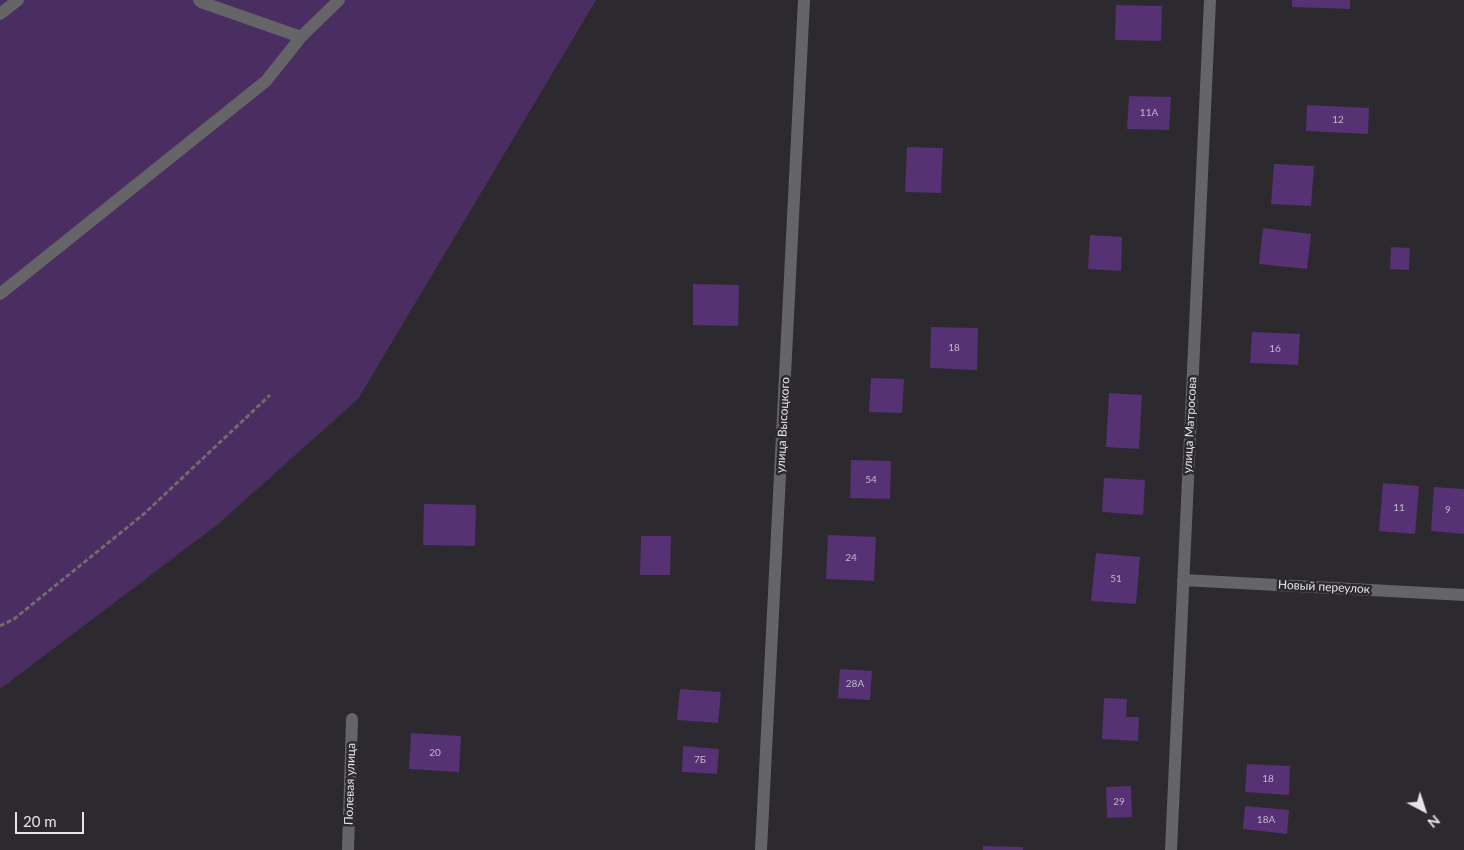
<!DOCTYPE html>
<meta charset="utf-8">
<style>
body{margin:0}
#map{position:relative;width:1464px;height:850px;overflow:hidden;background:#2c2a2e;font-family:Lato,sans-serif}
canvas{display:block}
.north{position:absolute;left:1399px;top:785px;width:50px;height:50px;-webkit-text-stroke:4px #2c2a2e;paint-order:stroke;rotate:140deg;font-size:14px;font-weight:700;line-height:20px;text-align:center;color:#e6e4e7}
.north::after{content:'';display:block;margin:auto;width:18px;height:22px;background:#e6e4e7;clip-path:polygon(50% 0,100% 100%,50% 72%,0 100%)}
.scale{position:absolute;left:15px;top:812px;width:69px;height:22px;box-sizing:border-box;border:2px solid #e6e4e7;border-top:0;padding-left:6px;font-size:15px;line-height:18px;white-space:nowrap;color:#e6e4e7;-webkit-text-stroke:4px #2c2a2e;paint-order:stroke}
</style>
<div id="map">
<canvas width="1464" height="850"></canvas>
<div class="north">N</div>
<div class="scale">20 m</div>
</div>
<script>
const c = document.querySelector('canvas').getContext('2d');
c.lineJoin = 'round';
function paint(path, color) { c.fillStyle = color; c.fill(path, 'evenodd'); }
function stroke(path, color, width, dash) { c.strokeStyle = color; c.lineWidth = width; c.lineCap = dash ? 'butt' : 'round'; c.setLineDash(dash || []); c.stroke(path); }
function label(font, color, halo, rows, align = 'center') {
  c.font = font + ' Lato,sans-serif'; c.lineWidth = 5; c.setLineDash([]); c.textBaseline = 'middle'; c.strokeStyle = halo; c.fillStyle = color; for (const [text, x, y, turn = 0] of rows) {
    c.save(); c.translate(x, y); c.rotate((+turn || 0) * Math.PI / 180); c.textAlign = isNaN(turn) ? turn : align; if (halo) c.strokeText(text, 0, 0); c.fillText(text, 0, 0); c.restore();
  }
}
paint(new Path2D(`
 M0,0H596L358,399L217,525L0,689Z`), '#4a2e61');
paint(new Path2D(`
 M1292,0H1350V9L1292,7Z
 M1116,5L1162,6L1161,41L1115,40Z
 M1129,96L1171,97L1169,130L1127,129Z
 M1307,105L1369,108L1368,134L1306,131Z
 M907,147L943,148L941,193L905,192Z
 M1274,164L1314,166L1311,206L1271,204Z
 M1263,228L1311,234L1307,269L1259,264Z
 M1090,235L1122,237L1121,271L1088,269Z
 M1391,247L1410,248L1409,270L1390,269Z
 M693,284L739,285L738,326L693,325Z
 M931,327L978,328L977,370L930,368Z
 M1252,332L1300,334L1298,365L1250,363Z
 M871,378L904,379L902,413L869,412Z
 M1109,393L1142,395L1139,449L1106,447Z
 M851,460L891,461L890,499L850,498Z
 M1104,478L1145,480L1143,515L1102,512Z
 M1383,483L1419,486L1415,534L1379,531Z
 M1434,487L1464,489V534L1431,531Z
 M424,504L476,505L475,546L423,545Z
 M828,535L876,537L874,581L826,579Z
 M641,536H671L670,575H640Z
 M1096,553L1140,557L1136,604L1091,601Z
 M840,669L872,671L870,700L838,698Z
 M680,689L721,692L718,723L677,720Z
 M1104,698L1127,699L1126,717H1139L1138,741L1102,739Z
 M411,733L461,736L459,772L409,769Z
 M683,746L719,749L717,774L682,772Z
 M1247,764L1290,766L1289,795L1245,792Z
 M1131,786L1132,817L1107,818L1106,787Z
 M1245,806L1289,810L1287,834L1243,829Z
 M983,846L1023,847V850H983Z`), '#563173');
stroke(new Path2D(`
 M0,626L14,619L145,513L270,395`), '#6e6c6f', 3, [5, 2.5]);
stroke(new Path2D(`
 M199,0L201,2L301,37
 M0,14L18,0
 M0,294L266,81L301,37L339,0
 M1183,580L1464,595
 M348,850L352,719
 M761,850L804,0
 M1171,850L1210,0`), '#656466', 12);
label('10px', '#c2b7ca', null, [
 ["11А",1149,113],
 ["12",1338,120],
 ["18",954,348],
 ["16",1275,349],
 ["54",871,480],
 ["11",1399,508],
 ["9",1448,510],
 ["24",851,558],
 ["51",1116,579],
 ["28А",855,684],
 ["20",435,753],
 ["7Б",700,760],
 ["18",1268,779],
 ["29",1119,802],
 ["18А",1266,820]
]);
label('12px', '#e6e4e7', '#2c2a2e', [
 ["улица Высоцкого",783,425,-87],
 ["улица Матросова",1190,425,-87],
 ["Новый переулок",1324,587,3],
 ["Полевая улица",350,784,-88]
]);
</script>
